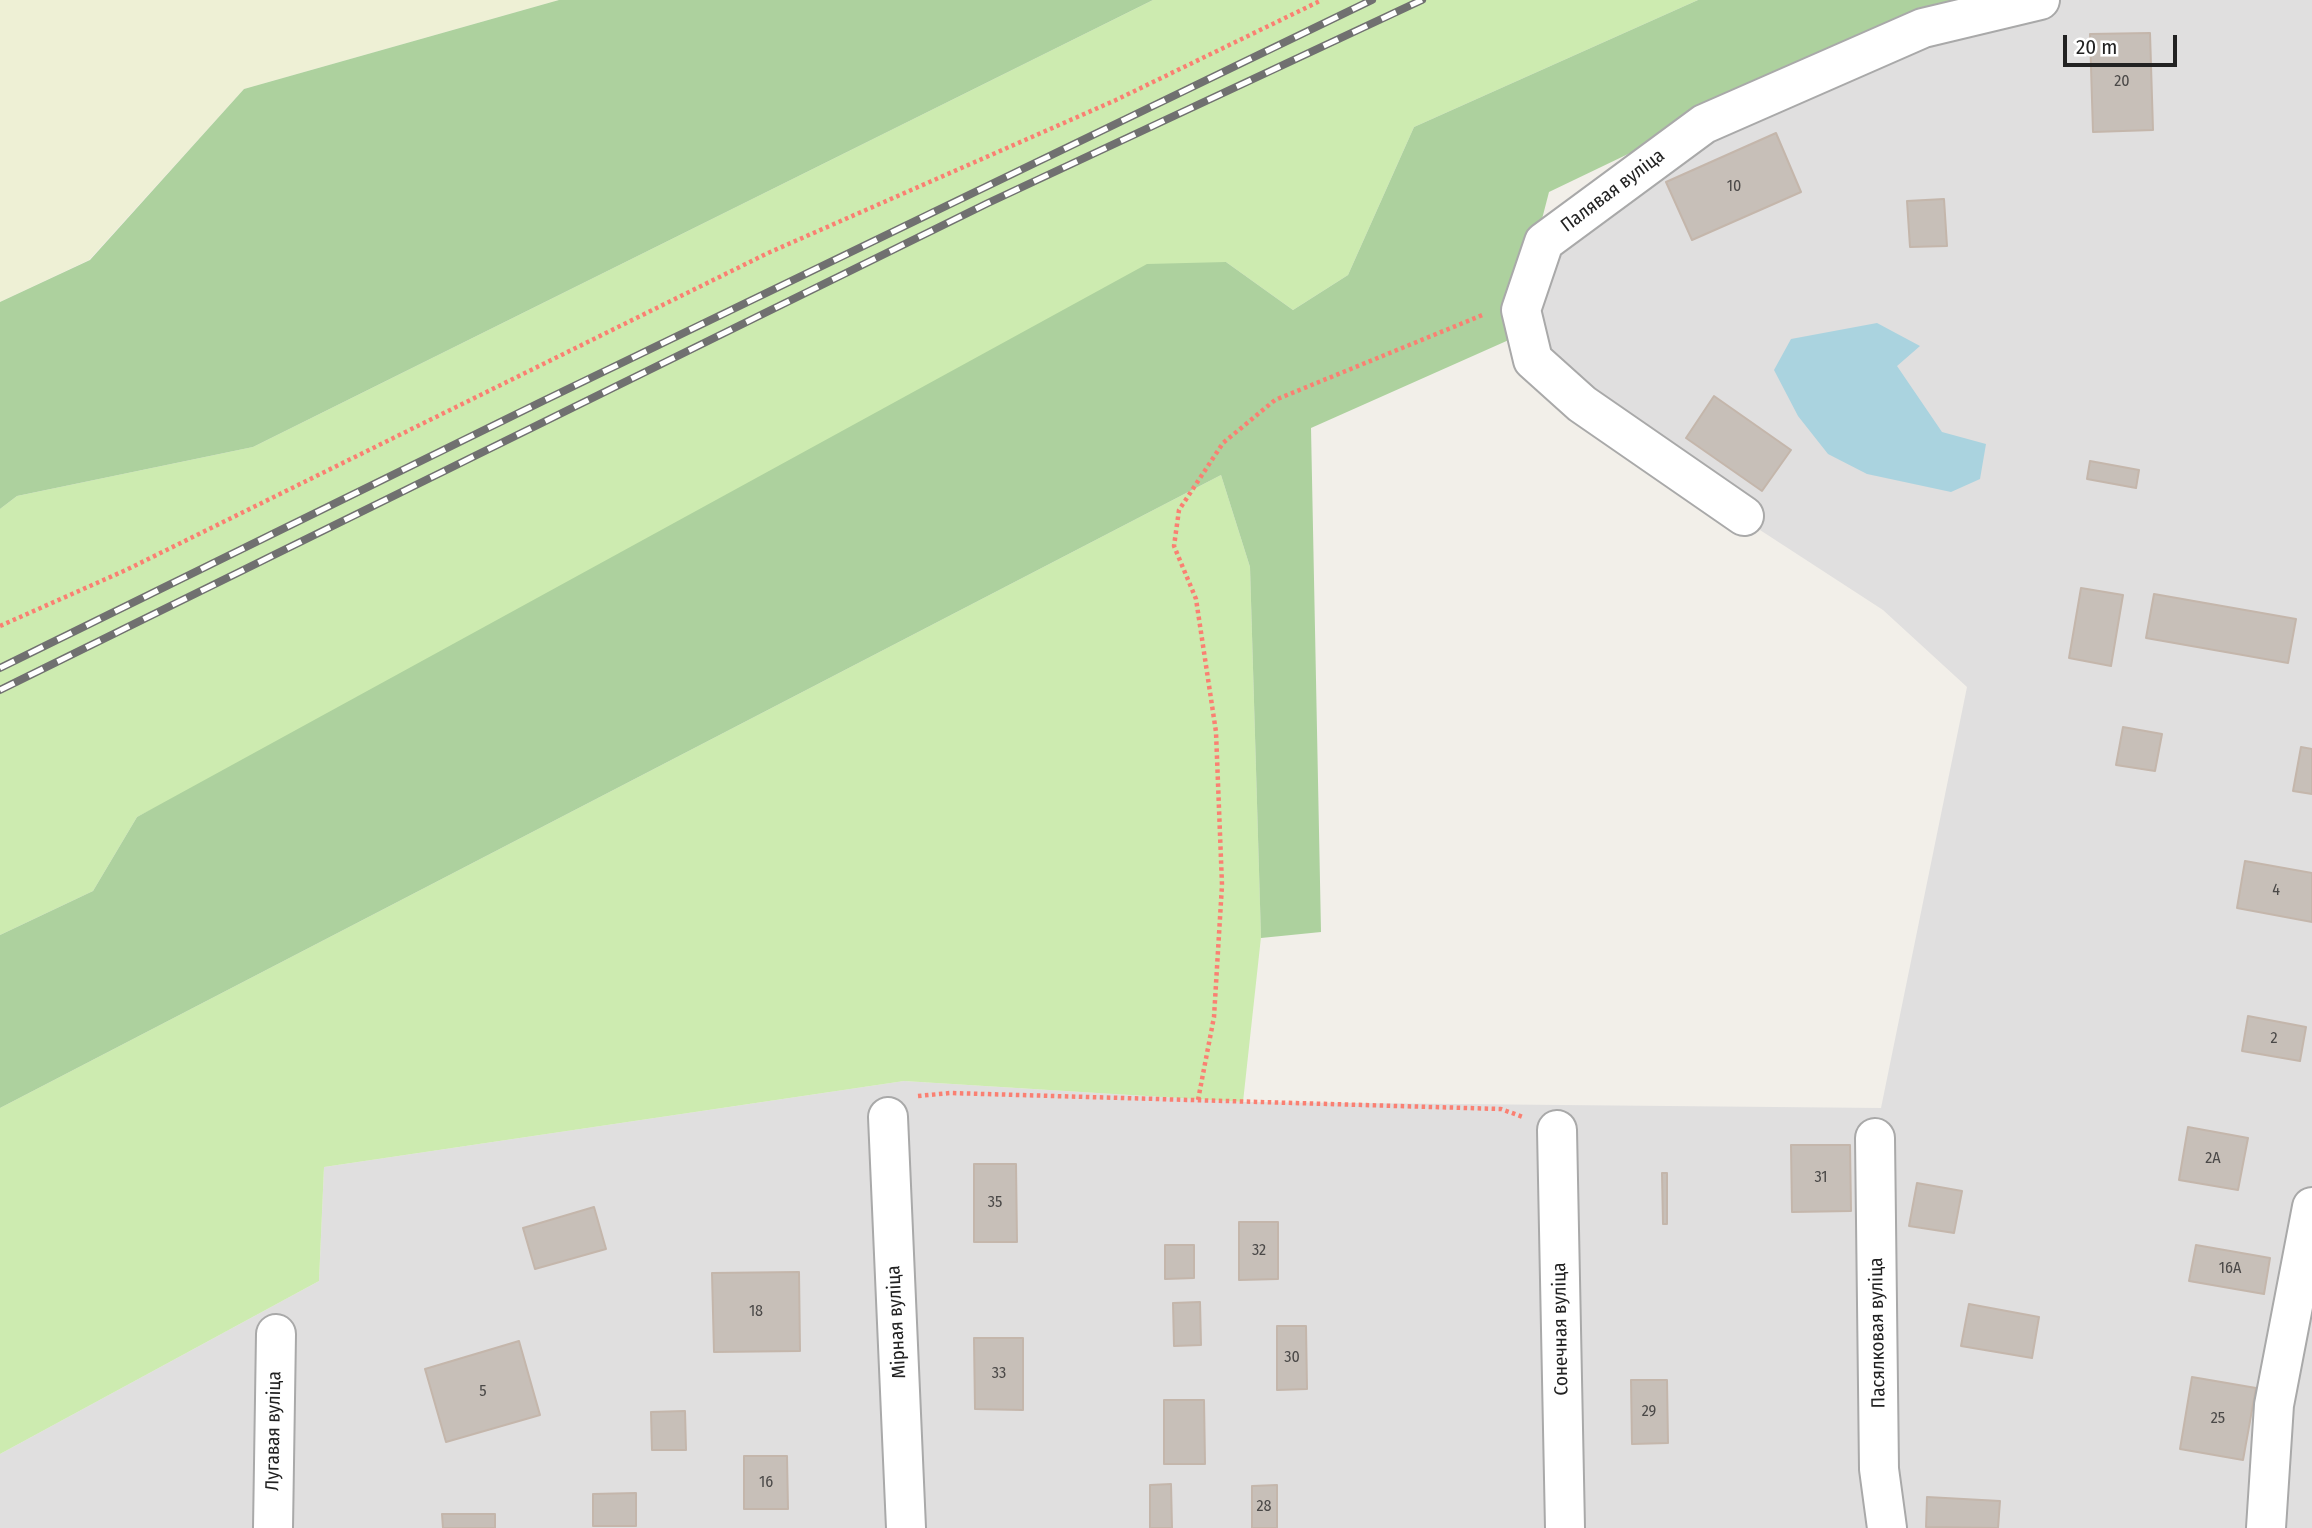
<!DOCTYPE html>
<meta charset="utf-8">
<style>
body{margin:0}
#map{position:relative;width:2312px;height:1528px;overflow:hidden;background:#f2efe9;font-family:"Fira Sans Condensed",sans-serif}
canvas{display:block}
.scale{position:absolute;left:2063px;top:35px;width:114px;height:32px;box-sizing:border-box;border:4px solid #222;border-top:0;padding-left:9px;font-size:21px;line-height:24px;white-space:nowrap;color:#222;-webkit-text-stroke:5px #fff;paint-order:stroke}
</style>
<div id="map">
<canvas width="2312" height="1528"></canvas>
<div class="scale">20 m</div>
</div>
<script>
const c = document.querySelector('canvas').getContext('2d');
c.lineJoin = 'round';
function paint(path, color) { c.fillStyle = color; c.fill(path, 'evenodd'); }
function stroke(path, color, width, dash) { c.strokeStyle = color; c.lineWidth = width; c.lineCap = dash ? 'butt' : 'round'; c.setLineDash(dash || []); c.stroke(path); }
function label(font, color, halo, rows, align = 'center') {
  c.font = font + ' "Fira Sans Condensed",sans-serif'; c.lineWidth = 6; c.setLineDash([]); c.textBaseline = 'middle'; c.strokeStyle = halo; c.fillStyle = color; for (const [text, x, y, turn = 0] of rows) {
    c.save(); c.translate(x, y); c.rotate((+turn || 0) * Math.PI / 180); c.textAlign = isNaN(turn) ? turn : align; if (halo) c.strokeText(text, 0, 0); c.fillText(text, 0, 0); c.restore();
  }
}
paint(new Path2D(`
 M2000,0H2312V1528H0V1454L319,1281L324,1167L904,1081L1243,1102L1881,1108L1967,687L1883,610L1557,398L1511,339L1538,233L1688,125Z`), '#e0dfdf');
paint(new Path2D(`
 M0,0H559L244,89L89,260L0,302Z`), '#eef0d5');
paint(new Path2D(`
 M1153,0H1698L1414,127L1348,275L1293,310L1226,262L137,817L93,891L0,935V509L17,496L253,447Z
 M1221,475L1250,567L1261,937L1243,1102L904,1081L324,1167L319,1281L0,1454V1108Z`), '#cdebb0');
paint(new Path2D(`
 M559,0H1153L253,447L17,496L0,509V302L90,260L244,89Z
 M1698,0H1973L1926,11L1549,192L1511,339L1311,428L1321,932L1261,938L1250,567L1221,475L0,1108V935L93,891L137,817L1147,264L1226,262L1293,310L1348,275L1414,127Z`), '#add19e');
paint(new Path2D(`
 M1877,323L1920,346L1897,366L1942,432L1986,444L1980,479L1951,492L1867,474L1828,454L1798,416L1774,370L1791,339Z`), '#aad3df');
const building = new Path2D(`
 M2150,33L2153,130L2093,132L2090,34Z
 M1776,133L1801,192L1692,240L1666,182Z
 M1944,199L1947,246L1910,247L1907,201Z
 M1714,396L1791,450L1762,491L1686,438Z
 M2090,461L2139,470L2136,488L2087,479Z
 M2081,588L2123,595L2111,666L2069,658Z
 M2154,594L2296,619L2288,663L2146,638Z
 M2123,727L2162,734L2155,771L2116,765Z
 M2301,747L2312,749V794L2293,791Z
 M2245,861L2312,873V922L2237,908Z
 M2248,1016L2306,1027L2300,1061L2242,1051Z
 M2188,1127L2248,1138L2238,1190L2179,1180Z
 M1791,1145H1850L1851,1211L1792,1212Z
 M974,1164H1016L1017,1242H974Z
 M1662,1173H1667V1224H1663Z
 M1917,1183L1962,1191L1954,1233L1909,1226Z
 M594,1207L606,1249L535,1269L523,1228Z
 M1239,1222H1278V1279L1239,1280Z
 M1165,1245H1194V1278L1165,1279Z
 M2196,1245L2270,1258L2264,1294L2189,1281Z
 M799,1272L800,1351L714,1352L712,1273Z
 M1200,1302L1201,1345L1174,1346L1173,1303Z
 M1969,1304L2039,1317L2032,1358L1961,1346Z
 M1277,1326H1306L1307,1389L1277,1390Z
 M974,1338H1023V1410L975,1409Z
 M519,1341L540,1415L446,1442L425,1369Z
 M2192,1377L2256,1388L2243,1460L2180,1449Z
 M1631,1380H1667L1668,1443L1632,1444Z
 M1164,1400H1204L1205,1464H1164Z
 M685,1411L686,1450H652L651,1412Z
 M744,1456H787L788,1509H744Z
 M1171,1484L1172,1528H1150V1485Z
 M1277,1485V1528H1252V1486Z
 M636,1493V1526H593V1494Z
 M1927,1497L2000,1501L1998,1528L1926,1527Z
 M442,1514H495V1528H443Z`);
paint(building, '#c7bfb8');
stroke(building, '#c4b6ab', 2);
const minor = new Path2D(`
 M1744,516L1582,404L1533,360L1521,310L1544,242L1704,124L1923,28L2040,0
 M888,1117L906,1528
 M1557,1130L1565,1528
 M1875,1138L1879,1469L1887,1528
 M273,1528L276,1334
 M2266,1528L2274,1405L2312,1207`);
stroke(minor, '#a9a9a9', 42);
stroke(new Path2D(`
 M0,626L126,570L768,253L1116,100L1322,0
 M918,1096L950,1093L1501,1109L1523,1117
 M1198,1100L1214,1017L1222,885L1216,732L1196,599L1174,546L1179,510L1223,443L1275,400L1485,314`), '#fa8072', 4.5, [3.5, 3.5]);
stroke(minor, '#fff', 38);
const rail = new Path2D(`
 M0,668L543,401L1372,0
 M0,690L988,203L1422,0`);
stroke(rail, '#707070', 8);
stroke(rail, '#fff', 5, [16]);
label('16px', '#4b4948', null, [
 ["20",2122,82],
 ["10",1734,187],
 ["4",2276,891],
 ["2",2274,1039],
 ["2А",2213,1159],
 ["31",1821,1178],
 ["35",995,1203],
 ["32",1259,1251],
 ["16А",2230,1269],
 ["18",756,1312],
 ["30",1292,1358],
 ["33",999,1374],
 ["5",483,1392],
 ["29",1649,1412],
 ["25",2218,1419],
 ["16",766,1483],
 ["28",1264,1507]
]);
label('19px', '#222', '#fff', [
 ["Палявая вуліца",1613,191,-37],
 ["Мірная вуліца",897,1322,-93],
 ["Сонечная вуліца",1561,1329,-91],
 ["Пасялковая вуліца",1878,1333,-91],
 ["Лугавая вуліца",274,1431,-89]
]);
</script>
